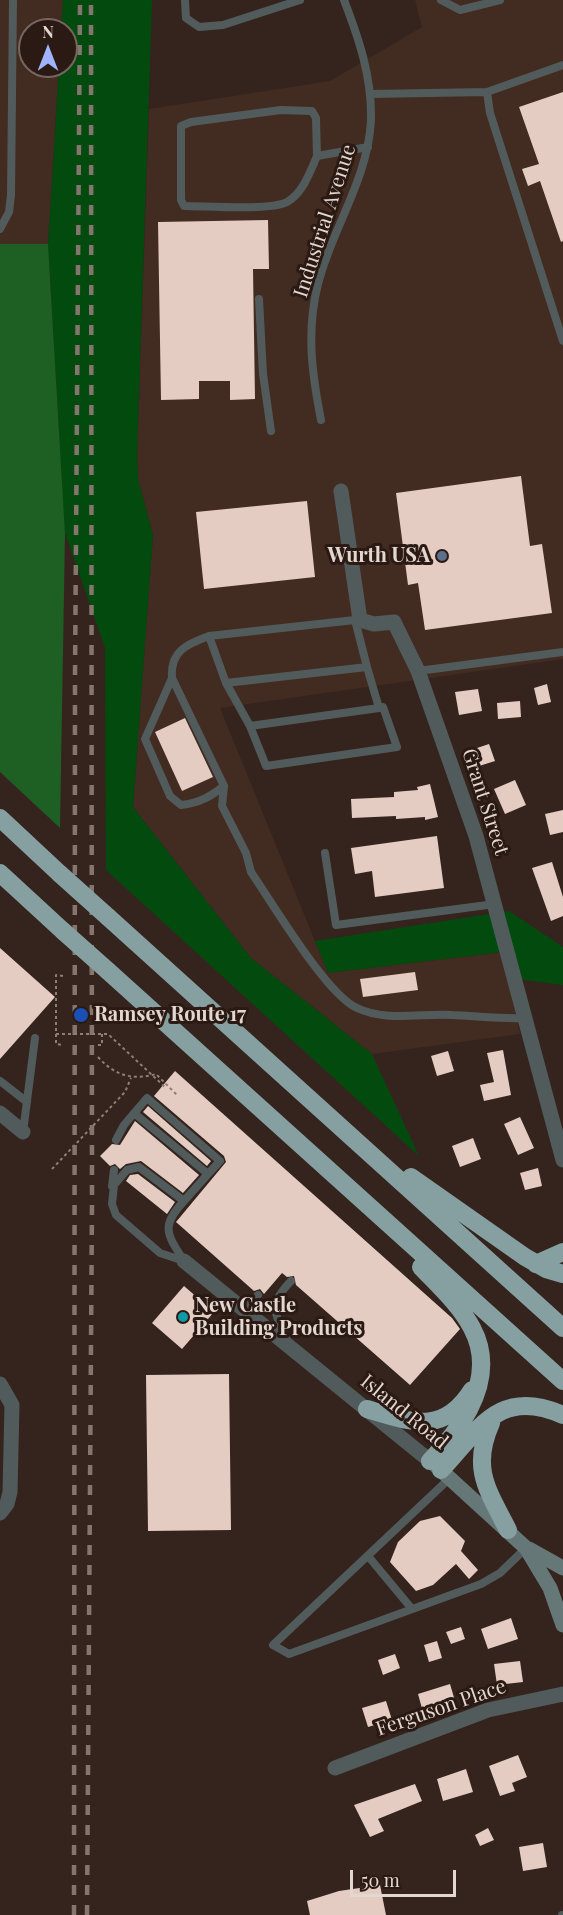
<!DOCTYPE html>
<style>
body{margin:0}
#map{position:relative;width:563px;height:1915px;overflow:hidden;background:#35241d;font-family:"Playfair Display",serif}
canvas{display:block}
.north{position:absolute;left:18px;top:18px;width:60px;height:60px;box-sizing:border-box;background:#2b1a13;border:2px solid #75665f;border-radius:50%;rotate:0deg;font-size:16px;font-weight:700;line-height:24px;text-align:center;color:#e3d7d2}
.north::after{content:'';display:block;margin:auto;width:21px;height:27px;background:#a0b3fd;clip-path:polygon(50% 0,100% 100%,50% 72%,0 100%)}
.scale{position:absolute;left:350px;top:1870px;width:106px;height:27px;box-sizing:border-box;border:3px solid #e3d7d2;border-top:0;padding-left:8px;font-size:18px;line-height:21px;white-space:nowrap;color:#e3d7d2;-webkit-text-stroke:4px #2b1a13;paint-order:stroke}
</style>
<div id="map">
<canvas width="563" height="1915"></canvas>
<div class="north">N</div>
<div class="scale">50 m</div>
</div>
<script>
const c = document.querySelector('canvas').getContext('2d');
c.lineJoin = 'round';
function paint(path, color) { c.fillStyle = color; c.fill(path, 'evenodd'); }
function stroke(path, color, width, dash) { c.strokeStyle = color; c.lineWidth = width; c.lineCap = dash ? 'butt' : 'round'; c.setLineDash(dash || []); c.stroke(path); }
function label(font, color, halo, rows, align = 'center') {
  c.font = font + ' "Playfair Display",serif'; c.lineWidth = 6; c.setLineDash([]); c.textBaseline = 'middle'; c.strokeStyle = halo; c.fillStyle = color; for (const [text, x, y, turn = 0] of rows) {
    c.save(); c.translate(x, y); c.rotate((+turn || 0) * Math.PI / 180); c.textAlign = isNaN(turn) ? turn : align; if (halo) c.strokeText(text, 0, 0); c.fillText(text, 0, 0); c.restore();
  }
}
paint(new Path2D(`
 M0,0H63L61,30H30V66H59L48,244H0Z
 M415,0H563V659L220,708L328,973L503,952L520,1034L372,1054L251,958L133,807L153,535L138,479L137,455L149,109L330,81L422,27Z`), '#422b21');
paint(new Path2D(`
 M63,0H152L137,455L138,479L153,535L133,807L251,958L372,1054L419,1156L106,870L105,648L65,533L48,244L59,66H66V30H61Z
 M509,911L563,947V985L509,978L503,952L328,973L315,941Z`), '#034a0f');
paint(new Path2D(`
 M0,244H48L65,533L60,828L0,772Z`), '#1e5f24');
paint(new Path2D(`
 M563,92V241L561,242L540,181L528,186L522,169L539,164L519,107Z
 M268,220L269,269H253L255,399L230,400V381H199V399L161,400L158,222Z
 M521,476L530,546L542,544L552,613L425,630L418,583L408,585L396,493Z
 M307,501L315,577L204,589L196,512Z
 M547,684L551,702L538,705L534,688Z
 M478,689L482,711L459,715L455,692Z
 M520,701L521,717L498,719L497,703Z
 M185,718L213,777L182,791L155,732Z
 M489,744L495,761L476,767L471,750Z
 M515,780L526,805L505,814L494,789Z
 M430,784L438,817L425,820V817L396,819V816L352,818L351,799L394,797V792L418,790L417,787Z
 M563,810V832L550,835L545,814Z
 M437,836L444,888L375,897L372,871L355,874L351,848Z
 M552,862L563,897V916L551,921L532,868Z
 M0,948L55,997L0,1059Z
 M415,972L418,990L363,997L360,979Z
 M503,1050L511,1095L484,1101L480,1085L494,1082L487,1053Z
 M448,1051L454,1071L437,1076L431,1056Z
 M175,1071L452,1318L460,1329L410,1385L296,1285L294,1276L287,1277L282,1273L264,1294L260,1289L254,1291L176,1222L226,1162L224,1156L154,1096Z
 M148,1106L211,1161L207,1166L143,1112Z
 M520,1117L534,1148L518,1155L504,1124Z
 M135,1121L199,1175L183,1193L141,1161L126,1164L120,1169L115,1164L110,1166L100,1156L112,1144L120,1145Z
 M473,1138L481,1159L460,1167L452,1146Z
 M538,1168L542,1186L525,1190L520,1173Z
 M138,1174L175,1202L167,1214L126,1181L130,1175Z
 M184,1286L214,1312L182,1349L152,1323Z
 M229,1374L231,1530L148,1531L146,1375Z
 M440,1516L465,1541L461,1551L478,1570L469,1579L456,1564L433,1585L416,1591L390,1562L398,1542L420,1521Z
 M511,1618L518,1639L488,1649L481,1629Z
 M461,1627L465,1639L451,1644L446,1632Z
 M437,1641L442,1658L429,1662L424,1645Z
 M395,1654L400,1668L383,1675L378,1660Z
 M520,1661L523,1682L497,1685L494,1664Z
 M450,1684L455,1701L423,1712L418,1694Z
 M386,1701L392,1720L368,1727L362,1708Z
 M518,1755L527,1777L512,1783L515,1791L500,1796L489,1766Z
 M466,1769L473,1792L443,1801L437,1779Z
 M415,1784L422,1801L378,1819L384,1831L370,1837L354,1805Z
 M488,1828L494,1840L480,1846L475,1835Z
 M543,1843L547,1867L523,1871L519,1847Z
 M380,1885L386,1915H310L307,1901L339,1891Z`), '#e4ccc3');
stroke(new Path2D(`
 M63,976L56,975V1044L63,1045
 M98,1045H102V1034
 M98,1057C114,1075 132,1081 156,1074L178,1096
 M52,1169L125,1092L131,1078`), '#8c7e78', 2, [3, 3]);
stroke(new Path2D(`
 M185,0L186,18L199,27L223,25L300,0
 M441,0L460,10L500,0
 M487,92L490,113L563,341
 M370,94L487,92L563,65
 M317,156L316,118L312,111L281,110L191,122L181,126V200L184,206C206,206 270,211 287,202C303,193 310,172 317,156L368,147
 M0,229L9,212L11,195L13,0
 M259,299L263,374L271,431
 M321,420C312,374 306,331 318,284C332,228 368,180 371,120C372,77 359,39 344,0
 M355,620L367,667L226,683L209,636L355,620H360
 M209,636C187,644 170,651 172,678L224,786L222,806L246,853L251,872C273,904 326,994 357,1008C386,1022 422,1013 452,1015C477,1016 500,1019 525,1018
 M418,671L563,652
 M172,678L145,739L170,796L181,805C199,803 210,797 224,786
 M226,683L250,726L379,708L367,667
 M250,726L266,766L397,747L383,707L379,708
 M325,853L336,925L495,904
 M0,1081L27,1102
 M134,1113L208,1174L184,1201
 M23,1132L35,1038
 M116,1140L124,1125L147,1098L220,1161L208,1174
 M139,1167L184,1201C161,1226 166,1233 184,1261L160,1253L116,1215L112,1204L114,1185L127,1170Z
 M112,1186L114,1170
 M245,1309L258,1295
 M287,1339C274,1312 268,1305 291,1281
 M450,1478L273,1645L289,1654L481,1584L500,1573L526,1548
 M368,1556L412,1609
 M562,1915H563`), '#515b5c', 8);
stroke(new Path2D(`
 M341,491L360,620L374,624L394,622L418,671L476,836L563,1160
 M0,1113L23,1132
 M184,1261L430,1461
 M0,1384L12,1405L10,1492L7,1504L0,1513
 M335,1768L488,1710L563,1694`), '#515b5c', 15);
stroke(new Path2D(`
 M433,1463L526,1548L550,1588L563,1625
 M529,1549L563,1568`), '#667778', 15);
stroke(new Path2D(`
 M0,818L60,874
 M0,873L63,931
 M108,917L563,1328
 M108,971L563,1381
 M411,1177L525,1257L546,1269L563,1274
 M536,1264L563,1252
 M421,1267C439,1286 460,1305 472,1328C498,1377 464,1426 430,1461
 M367,1409C411,1422 443,1436 472,1390
 M491,1423C471,1468 487,1489 508,1530
 M441,1470C480,1428 500,1387 563,1415`), '#86a0a2', 18);
stroke(new Path2D(`
 M74,1915L75,676L80,0
 M87,1915L92,1203L91,0`), '#84756f', 4.5, [10, 10]);
stroke(new Path2D(`
 M56,1034H108L166,1088`), '#8c7e78', 2, [3, 3]);
stroke(new Path2D(`
 M60,874L108,917
 M63,931L108,971`), '#86a0a2', 18);
for (const [x, y, r, color] of [
 [442,556,6,"#5c6f8a"],
 [81,1015,8,"#1a4fb4"],
 [183,1317,6,"#0f9aa8"]
]) { const dot = new Path2D(); dot.arc(x, y, r, 0, 2 * Math.PI); c.fillStyle = color; c.fill(dot); stroke(dot, '#2b1a13', 2); }
label('20px', '#e3d7d2', '#2b1a13', [
 ["Industrial Avenue",325,221,-72],
 ["Grant Street",485,802,72],
 ["Island Road",404,1412,39],
 ["Ferguson Place",441,1708,-19]
]);
label('bold 20px', '#e3d7d2', '#2b1a13', [
 ["Wurth USA",430,556,"right"],
 ["Ramsey Route 17",94,1015],
 ["New Castle",195,1306],
 ["Building Products",195,1329]
], 'left');
</script>
